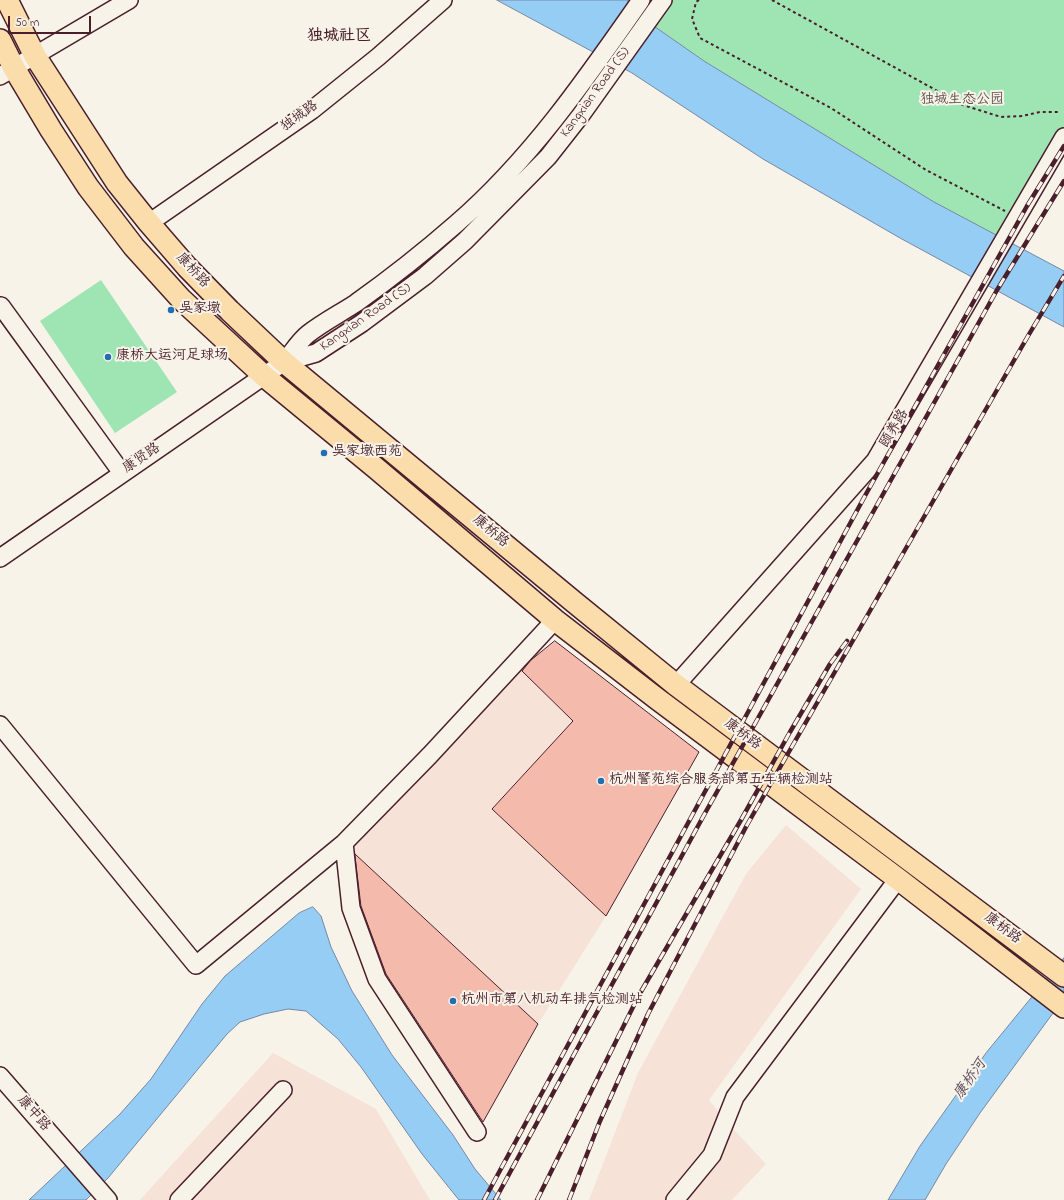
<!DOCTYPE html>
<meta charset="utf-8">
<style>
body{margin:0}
#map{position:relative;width:1064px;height:1200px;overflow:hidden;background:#f7f3e8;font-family:"Indie Flower",sans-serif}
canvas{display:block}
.scale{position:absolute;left:8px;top:16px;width:83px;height:18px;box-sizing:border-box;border:2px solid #4a1f2b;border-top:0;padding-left:5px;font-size:12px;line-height:14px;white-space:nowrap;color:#4a1f2b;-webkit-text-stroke:3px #f7f3e8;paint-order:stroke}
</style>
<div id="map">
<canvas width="1064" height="1200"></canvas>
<div class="scale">50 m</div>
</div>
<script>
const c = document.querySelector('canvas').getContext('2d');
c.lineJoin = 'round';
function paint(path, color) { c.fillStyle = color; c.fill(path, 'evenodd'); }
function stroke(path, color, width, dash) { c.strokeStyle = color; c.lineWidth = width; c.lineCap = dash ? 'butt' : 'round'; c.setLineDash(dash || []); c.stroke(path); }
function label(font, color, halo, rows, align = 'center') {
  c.font = font + ' "Indie Flower","LXGW WenKai TC",sans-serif'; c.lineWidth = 4; c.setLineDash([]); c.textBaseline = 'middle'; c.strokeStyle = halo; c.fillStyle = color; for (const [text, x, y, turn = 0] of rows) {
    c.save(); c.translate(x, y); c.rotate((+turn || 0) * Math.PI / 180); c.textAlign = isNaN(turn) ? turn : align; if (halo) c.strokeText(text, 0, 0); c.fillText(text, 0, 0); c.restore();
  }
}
paint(new Path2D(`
 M521,669L573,721L492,809L606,916L538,1024L344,843Z
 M786,825L861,889L709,1100L723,1118L766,1164L732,1200H589L638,1073L746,874Z
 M273,1053L376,1109L430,1200H140Z`), '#f6e2d6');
paint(new Path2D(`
 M628,0H1064V129L999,237L934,202L704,61L628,8Z
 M101,280L177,392L115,433L40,321Z`), '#9ee5b3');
const water = new Path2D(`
 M497,0H628V8L704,61L934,202L1064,271V327L900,238L763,159L632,73Z
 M313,907L321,916L331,947L352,991L392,1055L453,1135L475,1169L501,1200H459L422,1154L361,1067L338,1039L306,1011L288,1009L264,1014L240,1022L227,1034L108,1178L86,1200H29L120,1114L151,1079L202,1004L225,976L299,913Z
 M1064,958V998L980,1113L946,1164L925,1200H888L920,1146L986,1053Z`);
paint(water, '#95cdf4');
stroke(water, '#7787a4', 1);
const building = new Path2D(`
 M555,641L699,752L606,916L492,809L573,721L522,671L530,661Z
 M355,854L538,1024L483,1122L386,974L361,906Z`);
paint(building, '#f4baac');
stroke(building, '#4a1f2b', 1);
const minor = new Path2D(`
 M0,76L129,0
 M149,223L312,110L378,57L443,0
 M1,306L122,473
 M284,362L316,353L362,323L425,276L465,241L548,157L581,115L663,0
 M0,558L284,362C292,353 299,341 308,334C323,322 341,313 356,303C391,278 424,252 456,224C530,160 586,79 641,0
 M676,685L875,461L1064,137
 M0,725L196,965L344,843L430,755L555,620
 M344,843L351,908L377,979L477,1132
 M0,1076L108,1200
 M179,1200L283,1090
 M675,1200L712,1155L735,1097L898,879`);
const major = new Path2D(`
 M7,0L35,56L117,183L149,223L187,267L230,311L284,362L574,602L676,685L1064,976
 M0,40L14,68L51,130L88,187L134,247L181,299L264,376L377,469L555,620L656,698L898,879L1064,1007`);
stroke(minor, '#4a1f2b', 20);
stroke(major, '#4a1f2b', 24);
stroke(new Path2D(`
 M699,0L696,2L692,19L700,38L831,108L926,170L1005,211
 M772,0L963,105L1001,117L1022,116L1040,112H1059`), '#4a1f2b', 2, [3, 3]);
stroke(minor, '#f7f3e8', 17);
stroke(major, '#faddab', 21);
const rail = new Path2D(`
 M484,1200L866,494L1027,206L1064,146
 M495,1200L704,815L997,290L1064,181
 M537,1200L639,995L741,820L790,732L830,664L847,641
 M569,1200L600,1121L648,1014L694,926L747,825L798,736L1028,336L1064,276`);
stroke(rail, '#4a1f2b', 4.5);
stroke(rail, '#f7f3e8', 3, [9]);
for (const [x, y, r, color] of [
 [171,310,4,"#1f6fb2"],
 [108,357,4,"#1f6fb2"],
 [324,453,4,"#1f6fb2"],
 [601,781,4,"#1f6fb2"],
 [453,1001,4,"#1f6fb2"]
]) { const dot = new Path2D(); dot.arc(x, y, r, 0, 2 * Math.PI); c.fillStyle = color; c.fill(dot); stroke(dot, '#f7f3e8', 1.5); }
label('14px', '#4a1f2b', '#f7f3e8', [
 ["Kangxian Road (S)",596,93,-54],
 ["独城路",300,117,-36],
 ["康桥路",192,271,47],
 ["Kangxian Road (S)",366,318,-35],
 ["颐养路",895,429,-59],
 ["康贤路",142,459,-34],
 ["康桥路",490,532,40],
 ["康桥路",742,735,37],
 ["康桥路",1002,929,37],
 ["康中路",33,1114,49]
]);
label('14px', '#5f504d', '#f7f3e8', [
 ["独城生态公园",962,101]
]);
label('14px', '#4a1f2b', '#f7f3e8', [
 ["吴家墩",179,310],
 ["康桥大运河足球场",116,357],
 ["吴家墩西苑",332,453],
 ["杭州警苑综合服务部第五车辆检测站",609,781],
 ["杭州市第八机动车排气检测站",461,1001]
], 'left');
label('italic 15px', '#5d4a5d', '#f7f3e8', [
 ["康桥河",971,1080,-55]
]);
label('bold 16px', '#4a1f2b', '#f7f3e8', [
 ["独城社区",339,37]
]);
</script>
